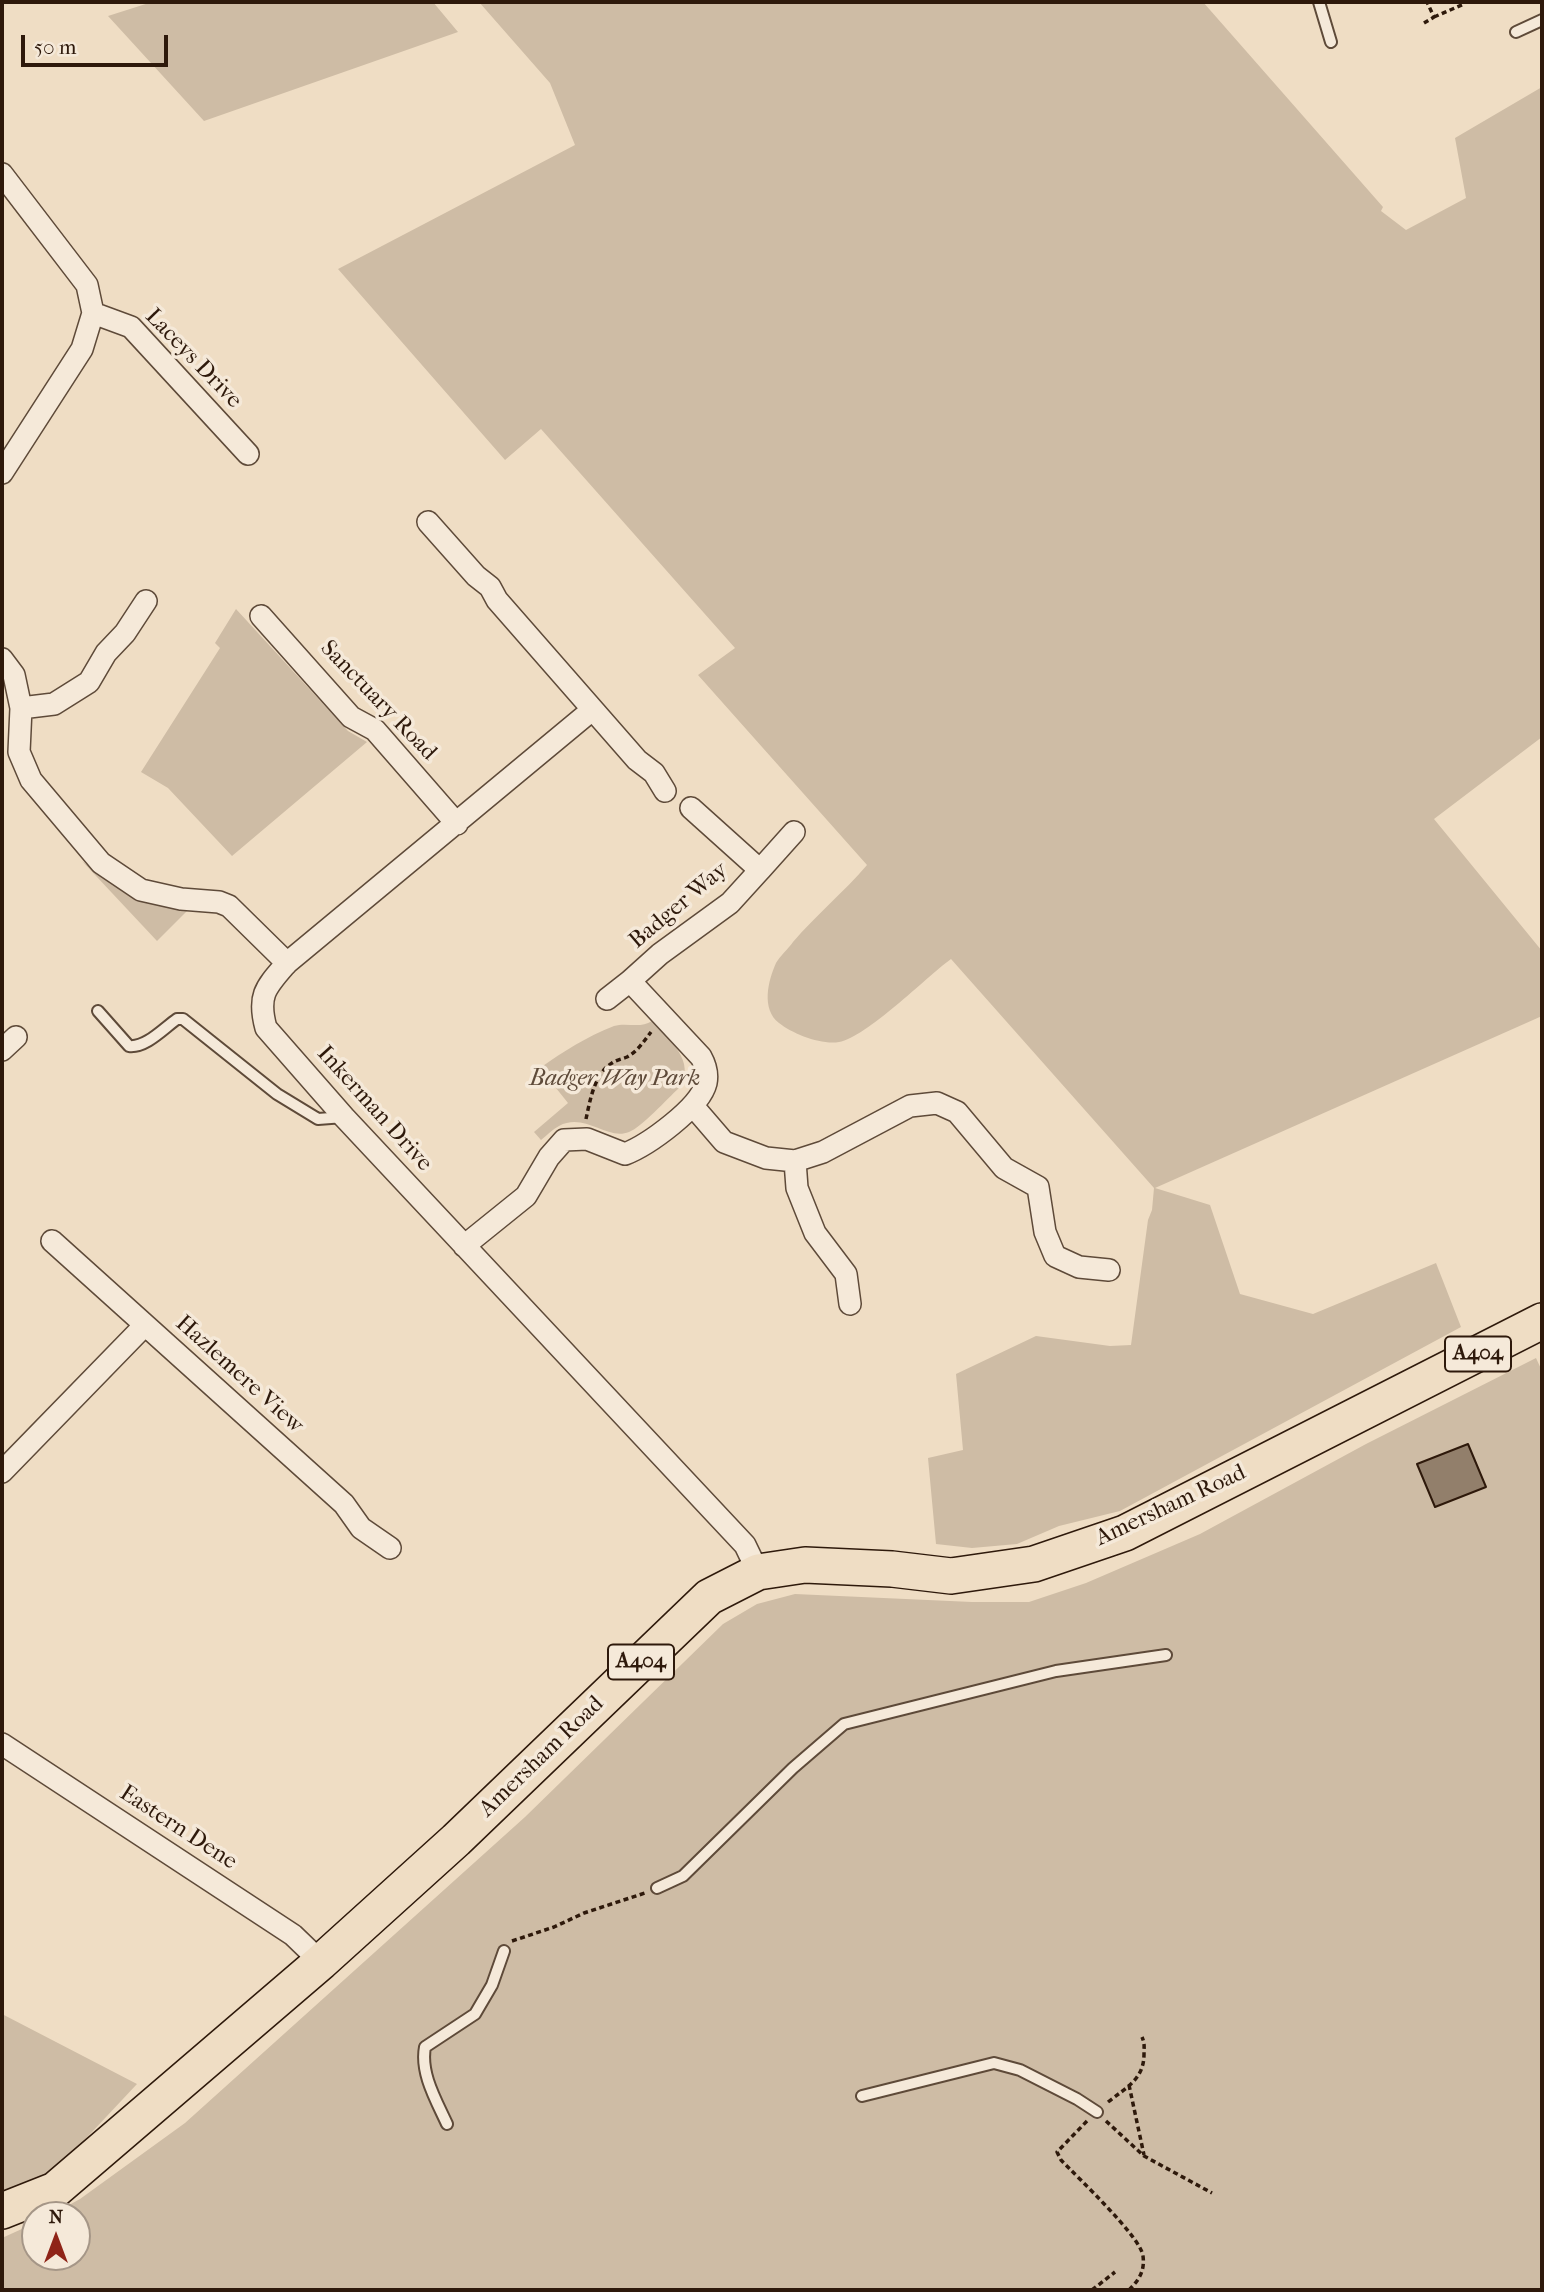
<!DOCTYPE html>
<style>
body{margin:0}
#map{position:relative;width:1544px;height:2292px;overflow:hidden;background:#efddc4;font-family:"IM FELL French Canon",serif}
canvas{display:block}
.frame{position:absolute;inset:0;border:4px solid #2e190b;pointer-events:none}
.north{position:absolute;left:21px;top:2201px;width:70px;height:70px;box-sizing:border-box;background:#f5e9d9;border:2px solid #a59687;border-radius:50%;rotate:0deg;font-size:19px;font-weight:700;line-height:28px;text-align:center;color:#2e190b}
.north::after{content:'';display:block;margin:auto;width:24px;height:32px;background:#8f2418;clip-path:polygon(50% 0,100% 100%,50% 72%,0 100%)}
.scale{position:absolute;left:21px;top:35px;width:147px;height:32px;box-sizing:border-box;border:4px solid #2e190b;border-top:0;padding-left:9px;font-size:21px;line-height:24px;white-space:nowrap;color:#2e190b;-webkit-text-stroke:5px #f5e9d9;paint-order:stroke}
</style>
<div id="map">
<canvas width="1544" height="2292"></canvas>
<div class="frame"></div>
<div class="north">N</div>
<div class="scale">50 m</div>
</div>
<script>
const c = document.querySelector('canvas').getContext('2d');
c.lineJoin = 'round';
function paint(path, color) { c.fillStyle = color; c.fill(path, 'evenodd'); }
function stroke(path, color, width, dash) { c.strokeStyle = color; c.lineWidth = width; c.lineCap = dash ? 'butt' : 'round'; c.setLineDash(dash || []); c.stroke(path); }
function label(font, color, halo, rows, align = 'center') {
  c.font = font + ' "IM FELL French Canon",serif'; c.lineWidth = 7; c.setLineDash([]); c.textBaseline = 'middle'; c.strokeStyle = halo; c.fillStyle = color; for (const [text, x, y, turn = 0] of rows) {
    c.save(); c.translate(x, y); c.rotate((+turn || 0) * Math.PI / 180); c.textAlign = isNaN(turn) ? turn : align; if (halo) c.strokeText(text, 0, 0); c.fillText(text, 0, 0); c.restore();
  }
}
paint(new Path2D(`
 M152,2H433L458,32L204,121L108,16Z
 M479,2H1203L1383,207L1381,211L1406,230L1466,198L1455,138L1542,87V737L1434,819L1542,951V1016L1155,1188L1210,1205L1240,1294L1313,1314L1436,1263L1461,1327L1120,1511L1059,1526L1017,1544L972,1548L936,1544L928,1458L963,1450L956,1374L1036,1336L1110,1346L1131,1345L1148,1220L1152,1210L1154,1188L951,959C925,978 867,1037 839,1042C821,1045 793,1034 779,1023C761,1009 768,981 776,963C780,956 788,949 793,942C816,915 844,892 867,865L698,675L735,648L541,429L505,460L338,269L575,145L550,83Z
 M236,609L348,731L367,742L232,856L168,788L141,772L220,648L215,643Z
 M82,861L123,892L160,905L188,910L157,941Z
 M652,1021C669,1040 697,1061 679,1088C667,1099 642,1127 629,1132C607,1141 585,1112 559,1126C553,1129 547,1135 541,1140L534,1132L568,1103L540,1068C564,1051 586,1037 614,1026C627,1022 640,1029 652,1021Z
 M1536,1358L1542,1371V2290H2V2238L35,2223V2257H77V2215H51L80,2199L185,2123L525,1817L723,1624L757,1604L795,1594L972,1602H1029L1086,1583L1200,1534L1366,1444Z
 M2,2014L137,2084L47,2180L2,2196Z`), '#cebca5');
const building = new Path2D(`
 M1468,1444L1486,1487L1435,1507L1417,1464Z`);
paint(building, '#927f6b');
stroke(building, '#2e190b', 2);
const service = new Path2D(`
 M1319,2L1331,42
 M1516,32L1542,20
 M98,1011L129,1046C146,1048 164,1028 177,1019H183L277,1094L318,1119L344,1117
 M657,1888L683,1876L793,1768L844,1724L1056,1671L1166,1655
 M862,2096L994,2063L1020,2070L1077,2099L1097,2112
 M447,2124C436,2100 420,2073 425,2047L475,2014L492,1985L504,1951`);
const minor = new Path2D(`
 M2,174L87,285L93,313L131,327L248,454
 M2,473L82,349L93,313
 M428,522L476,576L490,587L497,600L637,760L654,773L665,791
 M261,616L351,717L375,730L457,824
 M2,659L14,675L21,708L19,752L31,780L101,863L141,890L181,899L219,902L229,906L287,963
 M21,708L54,704L89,682L106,653L125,633L146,601
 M592,710L287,963C266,987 257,995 266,1028L344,1117L745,1545L758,1572
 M760,870L794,832
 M607,999L630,981
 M2,1050L16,1037
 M693,1106L724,1142L766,1158L795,1161L823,1152L910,1106L937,1103L957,1112L1004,1168L1038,1187L1045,1232L1055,1256L1079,1267L1109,1270
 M795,1161L797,1188L815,1233L846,1274L850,1304
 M52,1241L344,1504L361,1528L390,1548
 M464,1246L526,1196L549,1157L564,1140L587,1139L625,1154C648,1145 700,1108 706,1083C708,1073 706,1066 701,1057L630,981L660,954L730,903L760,870L691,808
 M2,1472L145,1325
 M2,1744L293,1935L321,1962`);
const primary = new Path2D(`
 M2,2211L55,2190L321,1962L456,1840L709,1597L758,1572L805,1565L892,1569L951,1576L1034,1564L1125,1533L1542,1321`);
stroke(service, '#5e4a39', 14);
stroke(minor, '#5e4a39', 24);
stroke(primary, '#2e190b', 38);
stroke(new Path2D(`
 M1434,17L1464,4L1463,2
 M1424,23L1434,17L1427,2
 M586,1119C590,1101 594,1074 612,1063C616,1060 622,1059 627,1057C638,1051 644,1041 651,1032
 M512,1941L554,1927L584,1913L645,1893
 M1129,2085L1144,2155
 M1108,2102C1127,2087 1144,2079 1144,2054C1144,2047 1145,2044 1142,2037
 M1087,2121L1057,2152L1061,2160C1077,2177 1141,2237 1143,2256C1145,2271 1139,2280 1129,2290
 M1106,2121L1144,2156L1212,2193
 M1092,2290L1115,2272`), '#2e190b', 3.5, [5, 3.5]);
stroke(service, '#f5e9d9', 10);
stroke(minor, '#f5e9d9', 21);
stroke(primary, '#efddc4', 35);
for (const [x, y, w] of [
 [1478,1354,66],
 [641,1662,66]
]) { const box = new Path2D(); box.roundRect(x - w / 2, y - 17.5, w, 35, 5); c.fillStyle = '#f5e9d9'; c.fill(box); stroke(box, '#2e190b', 2); }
label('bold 21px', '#2e190b', null, [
 ["A404",1478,1354],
 ["A404",641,1662]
]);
label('23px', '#2e190b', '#f5e9d9', [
 ["Laceys Drive",193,359,46],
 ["Sanctuary Road",378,701,46],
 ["Badger Way",679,906,-40],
 ["Inkerman Drive",374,1109,48],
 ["Hazlemere View",239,1375,42],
 ["Amersham Road",1171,1506,-25],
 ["Amersham Road",542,1757,-44],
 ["Eastern Dene",178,1828,33]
]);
label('italic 23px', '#5e4a39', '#f5e9d9', [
 ["Badger Way Park",615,1079]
]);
</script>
